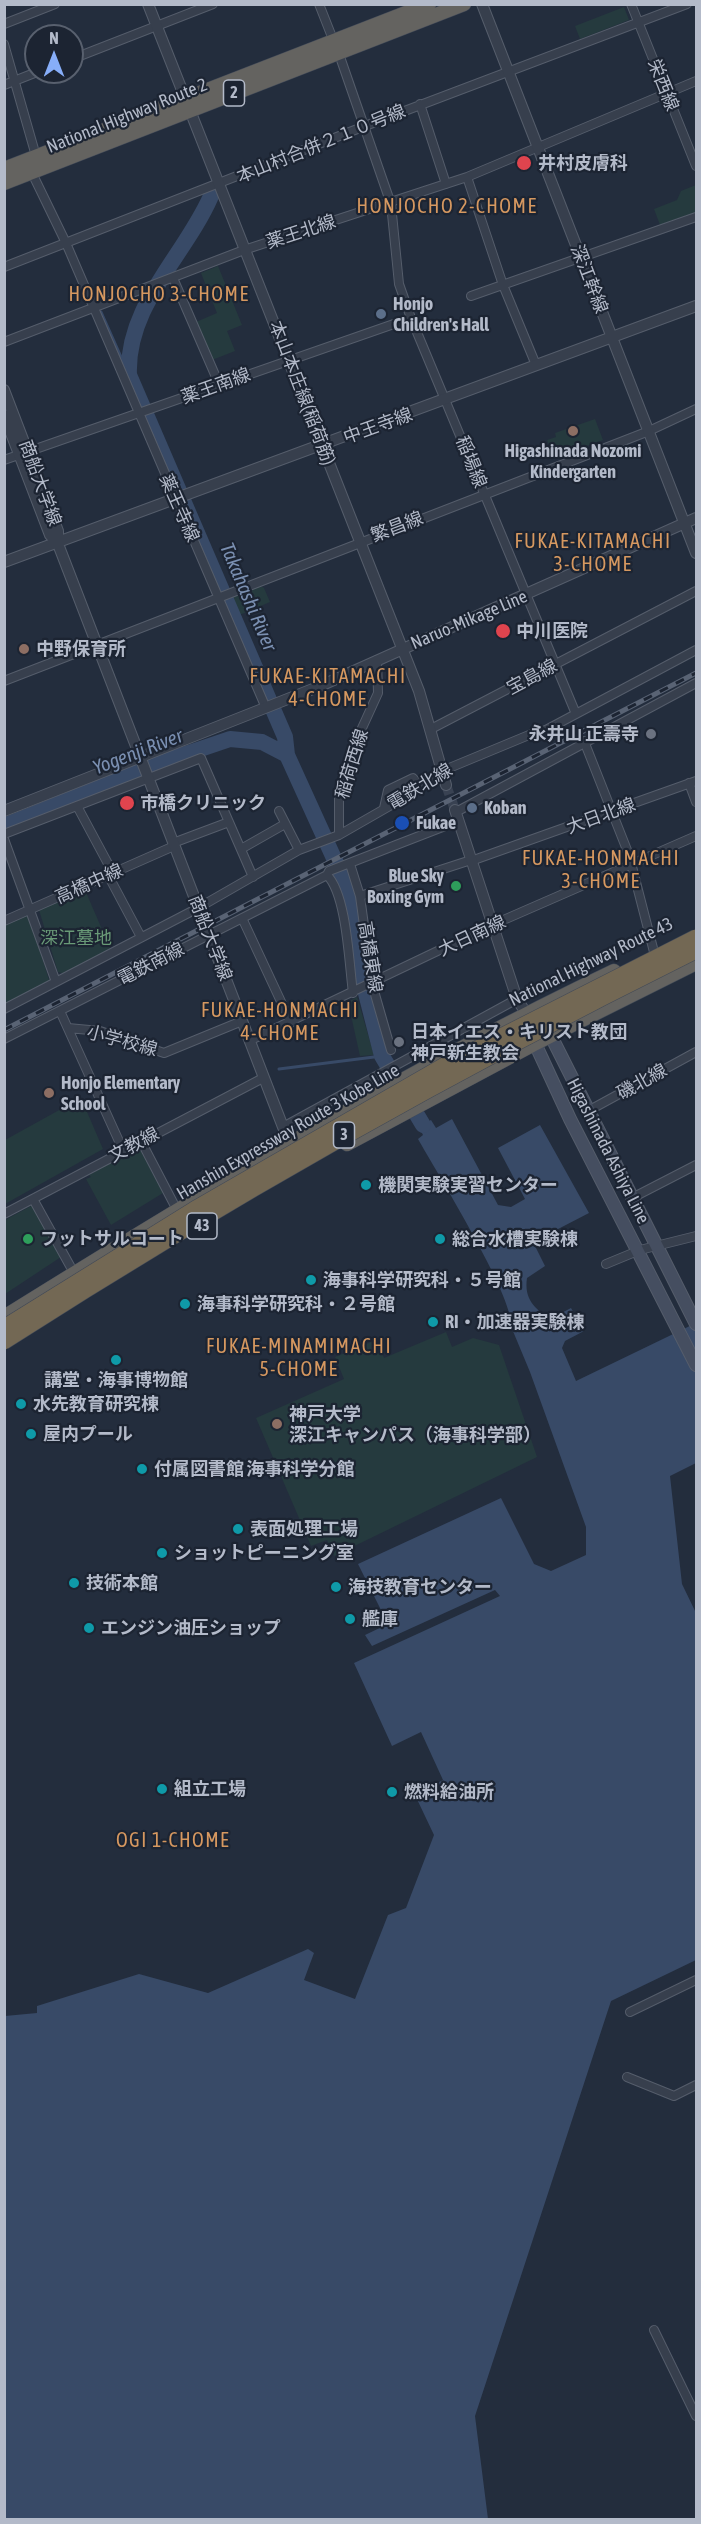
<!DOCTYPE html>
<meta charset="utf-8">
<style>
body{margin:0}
#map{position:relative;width:701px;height:2524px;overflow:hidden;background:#232d3d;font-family:"Asap Condensed",sans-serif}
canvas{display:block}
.frame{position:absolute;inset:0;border:6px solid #b3bac9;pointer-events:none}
.north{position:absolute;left:24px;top:24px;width:60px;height:60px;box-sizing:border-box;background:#1c2432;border:2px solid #58606e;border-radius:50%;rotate:0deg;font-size:16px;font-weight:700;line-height:24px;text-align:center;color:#b3bac9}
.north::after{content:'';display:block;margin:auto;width:21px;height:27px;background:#87aef9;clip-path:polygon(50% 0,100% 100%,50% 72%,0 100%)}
</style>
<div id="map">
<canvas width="701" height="2524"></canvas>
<div class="frame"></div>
<div class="north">N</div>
</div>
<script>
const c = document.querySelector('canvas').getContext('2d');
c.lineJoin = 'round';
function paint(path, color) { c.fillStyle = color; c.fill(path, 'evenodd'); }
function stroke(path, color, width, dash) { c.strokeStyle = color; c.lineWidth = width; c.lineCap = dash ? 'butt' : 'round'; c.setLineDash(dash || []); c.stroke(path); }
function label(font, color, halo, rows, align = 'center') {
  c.font = font + ' "Asap Condensed","Noto Sans JP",sans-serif'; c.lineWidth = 4.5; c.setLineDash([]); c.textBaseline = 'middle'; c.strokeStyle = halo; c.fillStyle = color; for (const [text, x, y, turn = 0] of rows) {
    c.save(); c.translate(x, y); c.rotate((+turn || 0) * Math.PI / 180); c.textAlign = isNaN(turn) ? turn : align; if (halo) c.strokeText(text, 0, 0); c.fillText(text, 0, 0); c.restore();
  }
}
paint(new Path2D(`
 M624,7L629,20L580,39L575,26Z
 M696,185V212L660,225L654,209L677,200L681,191Z
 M218,266L242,325L227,331L235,351L212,360L196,322L217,313L201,273Z
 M595,419L603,440L554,458L547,440L556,437L555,433Z
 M261,586L264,588L270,602L237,616L232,597Z
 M85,890L111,950L66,974L58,972L39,910Z
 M23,916H29L50,983L5,1007V925Z
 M357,997L374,1055L360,1056L348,1002Z
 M81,1098L103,1149L5,1204V1140Z
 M133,1150L141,1151L163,1193L111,1225L86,1179L91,1177L89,1175Z
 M33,1205L61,1257L5,1294V1220Z
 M446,1332L452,1347L473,1338L499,1345L537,1457L334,1556L327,1540L311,1546L256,1418L344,1379L335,1357L376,1340L384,1358Z`), '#253a3e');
paint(new Path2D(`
 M452,1119L498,1205L511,1207L525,1199L498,1148L540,1125L589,1213L533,1242L545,1266L527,1278C524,1299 534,1308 550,1319L571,1308L584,1331L565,1341L562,1348L576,1381L696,1323V1463L670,1476L682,1584L696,1613V1960L611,2001L475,2416L488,2519L5,2520V2016L37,2013V2006L139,1974L208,1993L308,1949L314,1953L304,1980L355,1999L388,1915L406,1908L434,1835L415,1795L443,1780L421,1732L392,1746L354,1663L500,1596L495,1590L372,1646L365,1635L388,1624L358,1564L501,1498L534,1564L551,1571L586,1555V1527L530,1372L510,1324C516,1300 434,1168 418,1139L423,1135L419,1127L431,1120L436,1128Z`), '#384a67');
stroke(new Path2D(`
 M101,312L129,375
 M279,1069L382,1056`), '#384a67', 3);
stroke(new Path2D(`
 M211,196C185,256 126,305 129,375L285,737L287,755L347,887L358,962L382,1056L423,1125
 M4,826L165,761L230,739L262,742L287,755`), '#384a67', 16);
stroke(new Path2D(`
 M446,785L455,810`), '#394252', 10, [10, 5]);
const minor = new Path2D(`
 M319,4L334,42
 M631,4L696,166
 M4,24L55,4
 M4,44L36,156
 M339,54L391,204L399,284L411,318L576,714
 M72,59L213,4
 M4,85L37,72
 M420,104L446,184
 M32,173L66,243L266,708
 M467,177L503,285L536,365
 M4,267L365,126L687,4
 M173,278L219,384
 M471,296L696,217
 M4,342L244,250L467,177L696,81
 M4,460L411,318
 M4,681L649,431L696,409
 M431,729L696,591
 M584,741L629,855L654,952
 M689,783L696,802
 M77,806L113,873
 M384,808L388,790L413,778L421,788
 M279,811L299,850
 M456,812L696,683
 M4,834L201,758L253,877
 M339,835V799L357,739L378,693L377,660
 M4,839L56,982
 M173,843L229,822
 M241,849L285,824
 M471,861L696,781
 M350,864L360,896L372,984L391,1050
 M108,875L141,937
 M327,875C347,895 349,964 353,993
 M360,896L471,860
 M242,918L291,1023
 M4,921L174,846
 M4,1009L198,908L299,850L339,835L421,788L442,771L541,730L544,731L696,650
 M60,1011L123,1150
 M68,1028L100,1031L164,1053L242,1021
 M4,1039L327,875L329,871L458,821
 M249,1041L492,925L696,836
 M588,1111L696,1052
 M283,1127L517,999
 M141,1141L177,1210
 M632,1198L696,1165
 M33,1199L74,1273
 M4,1214L263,1078
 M606,1264L640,1250L696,1236
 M630,2012L696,1980
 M627,2077L674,2096L696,2085
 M654,2330L696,2416`);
const tertiary = new Path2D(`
 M148,4L419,691L446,785
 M482,4L696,553
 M4,390L58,531V544L283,1127L295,1147
 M4,415L50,535L58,544
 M4,562L696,306
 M455,810L517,999L526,1013
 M4,811L318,687L696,518`);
const secondary = new Path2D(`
 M544,1030L551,1036L696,1324
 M532,1037L570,1119L696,1365`);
const trunk = new Path2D(`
 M4,169L429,4
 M4,183L464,4
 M347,1144L534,1044L696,963
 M4,1317C203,1193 402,1072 614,971`);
stroke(minor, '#555d6b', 10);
stroke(tertiary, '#555d6b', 12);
stroke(secondary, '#555d6b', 14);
stroke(trunk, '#424a58', 15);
stroke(minor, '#373f4d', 8);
stroke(tertiary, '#373f4d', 10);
stroke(secondary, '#454e60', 12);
stroke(trunk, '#646360', 14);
const rail = new Path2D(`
 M4,1030L696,673`);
stroke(rail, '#596374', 5);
stroke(rail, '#1c2432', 3, [9]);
const motorwayBridge = new Path2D(`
 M4,1327L194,1209L446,1064L696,937
 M4,1342C228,1198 458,1069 696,951`);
stroke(motorwayBridge, '#424a58', 16, []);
stroke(motorwayBridge, '#736854', 15);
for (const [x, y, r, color] of [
 [524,163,8,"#e0444e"],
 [381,314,6,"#5c6f8a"],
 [573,431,6,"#8d6e63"],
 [503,631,8,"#e0444e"],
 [24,649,6,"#8d6e63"],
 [651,734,6,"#6b7280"],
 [127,803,8,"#e0444e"],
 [472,808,6,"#5c6f8a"],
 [402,823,8,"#1a4fb4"],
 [456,886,6,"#2e9e5b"],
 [399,1042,6,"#6b7280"],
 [49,1093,6,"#8d6e63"],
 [366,1185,6,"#0f9aa8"],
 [28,1239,6,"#2e9e5b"],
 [440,1239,6,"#0f9aa8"],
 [311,1280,6,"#0f9aa8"],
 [185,1304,6,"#0f9aa8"],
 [433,1322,6,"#0f9aa8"],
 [116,1360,6,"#0f9aa8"],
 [21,1404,6,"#0f9aa8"],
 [277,1424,6,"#8d6e63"],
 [31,1434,6,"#0f9aa8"],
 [142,1469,6,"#0f9aa8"],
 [238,1529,6,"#0f9aa8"],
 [162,1553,6,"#0f9aa8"],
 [74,1583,6,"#0f9aa8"],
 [336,1587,6,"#0f9aa8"],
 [350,1619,6,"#0f9aa8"],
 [89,1628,6,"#0f9aa8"],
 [162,1789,6,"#0f9aa8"],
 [392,1792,6,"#0f9aa8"]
]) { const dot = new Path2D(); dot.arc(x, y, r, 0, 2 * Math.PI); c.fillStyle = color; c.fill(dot); stroke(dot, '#1c2432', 2); }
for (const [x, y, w] of [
 [234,93,21],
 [344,1135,21],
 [202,1226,30]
]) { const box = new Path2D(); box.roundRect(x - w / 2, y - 13, w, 26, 4.5); c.fillStyle = '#1c2432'; c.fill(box); stroke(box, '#b3bac9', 1.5); }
label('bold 16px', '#b3bac9', null, [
 ["2",234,93],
 ["3",344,1135],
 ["43",202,1226]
]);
label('18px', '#b3bac9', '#1c2432', [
 ["栄西線",663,85,68],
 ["National Highway Route 2",127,116,-22],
 ["本山村合併２１０号線",321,144,-22],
 ["薬王北線",301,232,-18],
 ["深江幹線",589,279,69],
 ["薬王南線",216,386,-20],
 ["本山本庄線(稲荷筋)",302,393,69],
 ["中王寺線",378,426,-20],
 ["稲場線",471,462,68],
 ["商船大学線",40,483,70],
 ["薬王寺線",179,508,66],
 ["繁昌線",397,527,-21],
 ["Naruo-Mikage Line",469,620,-23],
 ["宝島線",532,677,-28],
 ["稲荷西線",352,764,-73],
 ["電鉄北線",420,787,-31],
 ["大日北線",601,816,-20],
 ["高橋中線",89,884,-24],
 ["大日南線",472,936,-25],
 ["商船大学線",210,938,69],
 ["高橋東線",370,957,81],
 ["National Highway Route 43",591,962,-26],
 ["電鉄南線",151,964,-27],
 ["小学校線",122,1041,15],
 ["磯北線",642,1082,-29],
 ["Hanshin Expressway Route 3 Kobe Line",288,1132,-30],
 ["文教線",134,1145,-28],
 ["Higashinada Ashiya Line",608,1151,63]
]);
label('bold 18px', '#b3bac9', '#1c2432', [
 ["井村皮膚科",538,163],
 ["Honjo",393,304],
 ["Children's Hall",393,325],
 ["Higashinada Nozomi",573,451,"center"],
 ["Kindergarten",573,472,"center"],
 ["中川医院",516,631],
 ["中野保育所",36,649],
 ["永井山 正壽寺",639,734,"right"],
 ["市橋クリニック",140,803],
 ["Koban",484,808],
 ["Fukae",416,823],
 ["Blue Sky",444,876,"right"],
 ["Boxing Gym",444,897,"right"],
 ["日本イエス・キリスト教団",411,1032],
 ["神戸新生教会",411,1053],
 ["Honjo Elementary",61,1083],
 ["School",61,1104],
 ["機関実験実習センター",378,1185],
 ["フットサルコート",40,1239],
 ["総合水槽実験棟",452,1239],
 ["海事科学研究科・５号館",323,1280],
 ["海事科学研究科・２号館",197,1304],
 ["RI・加速器実験棟",445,1322],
 ["講堂・海事博物館",116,1380,"center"],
 ["水先教育研究棟",33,1404],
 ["神戸大学",289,1414],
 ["深江キャンパス（海事科学部）",289,1435],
 ["屋内プール",43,1434],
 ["付属図書館 海事科学分館",154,1469],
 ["表面処理工場",250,1529],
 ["ショットピーニング室",174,1553],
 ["技術本館",86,1583],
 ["海技教育センター",348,1587],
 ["艦庫",362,1619],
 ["エンジン油圧ショップ",101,1628],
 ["組立工場",174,1789],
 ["燃料給油所",404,1792]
], 'left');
label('18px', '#699a77', '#1c2432', [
 ["深江墓地",76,938]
]);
c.letterSpacing = '1.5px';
label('20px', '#d69860', '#1c2432', [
 ["HONJOCHO 2-CHOME",447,207],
 ["HONJOCHO 3-CHOME",159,295],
 ["FUKAE-KITAMACHI",593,542],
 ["3-CHOME",593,565],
 ["FUKAE-KITAMACHI",328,677],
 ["4-CHOME",328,700],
 ["FUKAE-HONMACHI",601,859],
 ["3-CHOME",601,882],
 ["FUKAE-HONMACHI",280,1011],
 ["4-CHOME",280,1034],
 ["FUKAE-MINAMIMACHI",299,1347],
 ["5-CHOME",299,1370],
 ["OGI 1-CHOME",173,1841]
]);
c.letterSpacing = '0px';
label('italic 20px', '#7a8fb1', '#1c2432', [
 ["Takahashi River",248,597,67],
 ["Yogenji River",138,752,-21]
]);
</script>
